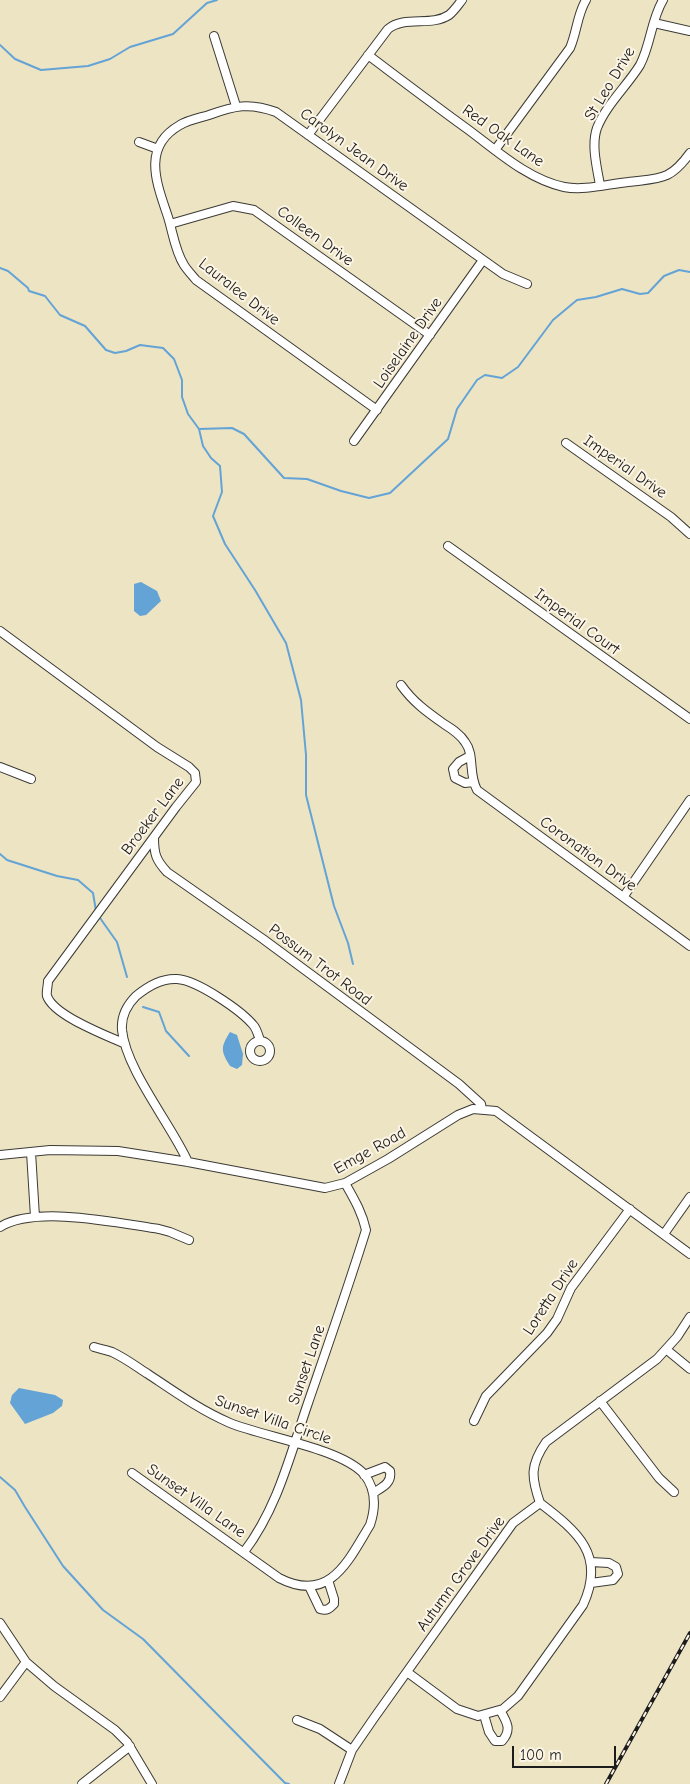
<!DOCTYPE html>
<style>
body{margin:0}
#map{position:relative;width:690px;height:1784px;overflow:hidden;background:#ede4c4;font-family:"Comic Neue",sans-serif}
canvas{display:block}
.scale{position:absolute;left:512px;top:1746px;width:104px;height:22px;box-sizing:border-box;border:2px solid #1c1c1c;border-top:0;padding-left:6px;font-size:15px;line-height:18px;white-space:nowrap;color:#1c1c1c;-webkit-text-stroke:4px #fcf5e5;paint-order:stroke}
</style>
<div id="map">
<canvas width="690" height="1784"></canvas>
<div class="scale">100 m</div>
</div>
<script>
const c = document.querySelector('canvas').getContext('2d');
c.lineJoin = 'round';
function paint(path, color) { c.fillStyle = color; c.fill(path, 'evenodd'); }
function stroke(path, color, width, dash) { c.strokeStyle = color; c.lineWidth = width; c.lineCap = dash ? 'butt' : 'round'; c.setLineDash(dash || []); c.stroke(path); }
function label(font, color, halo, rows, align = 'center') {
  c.font = font + ' "Comic Neue",sans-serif'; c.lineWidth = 4; c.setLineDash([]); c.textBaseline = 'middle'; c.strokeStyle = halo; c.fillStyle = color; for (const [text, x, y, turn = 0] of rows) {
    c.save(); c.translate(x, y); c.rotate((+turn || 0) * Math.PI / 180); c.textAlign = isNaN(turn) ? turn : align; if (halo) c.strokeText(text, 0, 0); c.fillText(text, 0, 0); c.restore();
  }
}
paint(new Path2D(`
 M141,582L157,591L161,601L146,615L140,616L134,611V584Z
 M230,1032L237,1035L243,1054L242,1065L237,1069L230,1066C221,1051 220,1048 230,1032Z
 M19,1388L55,1395L63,1400L62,1406L53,1413L25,1424L10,1403L12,1395Z`), '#63a3d6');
stroke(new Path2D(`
 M0,45L15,59L41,70L88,66L110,59L130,47L173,34L207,3L217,0
 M0,268L8,271L28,288L29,291L45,296L60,315L85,326L106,350L115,353L126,351L140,345L163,348L174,359L182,380V397L188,414L199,429L203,446L211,458L220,466L222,492L213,516L225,544L255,590L286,643L301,700L306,755V795L334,906L348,943L353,964
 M199,429L232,428L244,434L284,478L307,479L341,491L369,498L390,493L448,439L457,409L477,380L485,375L502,378L518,367L553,320L577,300L596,297L622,289L640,294L648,293L664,276L679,270L690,272
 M0,854L7,860L57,876L78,880L93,893L96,911
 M100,918L117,942L127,977
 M143,1007L159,1012L166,1031L189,1056
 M0,1477L15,1490L25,1507L63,1566L103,1610L143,1639L285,1783L289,1784`), '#63a3d6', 2);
const street = new Path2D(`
 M654,23L690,31
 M214,36L236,106
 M368,55C400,79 433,104 466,128C496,150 527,179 564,187C584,191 608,184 628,182C660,178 670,181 690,153
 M308,135L388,29C405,15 431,27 449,15C454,11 458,5 462,0
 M139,142L158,149
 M495,150L570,48C577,32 577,15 586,0
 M600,185C597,168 591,145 597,128C606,105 627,86 640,65C651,44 651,20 663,0
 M170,224L233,206L254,210L430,335
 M377,410L196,280C192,275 187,270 184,265C175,251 173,233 168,217C157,184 141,147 180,125C188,120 199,118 209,115C234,106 249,102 276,112L503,274L527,284
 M354,441L483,260
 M566,443L671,517L690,534
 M448,546L690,719
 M0,631L157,747L189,767L195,773L196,782L176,807L48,981C48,986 46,992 47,996C54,1016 106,1035 125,1044
 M401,685C413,702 427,712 444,724C452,729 460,734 465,742C475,755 468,773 477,790L690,946
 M470,756L459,762L453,769L455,778L465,783L473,782
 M0,767L31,779
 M154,838C154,854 156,860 167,872L263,939L459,1084L481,1104L482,1109
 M624,896L690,800
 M250 1051a10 10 0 1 1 20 0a10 10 0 1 1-20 0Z
 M31,1152L35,1217
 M0,1155L50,1150L118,1151L188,1162L325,1188L345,1183L388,1159L458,1115L473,1109L496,1111L690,1254
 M188,1162C171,1124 126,1070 122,1030C121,1017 127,1005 136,996C148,986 162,978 177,979C197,980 242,1011 254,1026C257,1030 258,1035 260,1040
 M0,1227C36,1205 118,1223 159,1229L170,1232L189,1240
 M664,1234L690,1197
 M94,1347C100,1349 107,1350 112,1352C125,1358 137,1367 148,1374C175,1392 200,1410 230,1423C264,1437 340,1448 364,1474C376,1489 376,1507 370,1525C348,1561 330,1604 279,1578L132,1473
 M667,1350L690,1369
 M600,1401L659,1478L674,1492
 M474,1421L486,1396L547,1333L557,1319L571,1288L630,1209
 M364,1475L385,1467L390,1471C392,1483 383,1487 373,1493
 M244,1552C278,1507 290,1455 308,1403C328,1345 348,1288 366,1230C362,1212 354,1199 345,1183
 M591,1562L609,1563L616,1567L618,1574L613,1580L591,1583
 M309,1586L320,1609C327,1611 329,1609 334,1604V1599L328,1580
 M0,1623L26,1662L54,1686L115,1730L127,1742L152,1784
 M407,1672L457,1709L478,1716L503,1709L518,1696L583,1605C606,1555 578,1532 540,1503
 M0,1697L26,1662
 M484,1715L489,1732L495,1741H502C512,1730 507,1722 500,1710
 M297,1720L320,1729L352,1750
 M82,1784L130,1746
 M339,1784L352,1750L374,1718L513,1523L540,1503C531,1477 530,1465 546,1442L657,1359L677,1337L690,1317`);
stroke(street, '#3b3a35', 10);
stroke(street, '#fff', 8);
const rail = new Path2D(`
 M606,1784L690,1633`);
stroke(rail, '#1c1c1c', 4);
stroke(rail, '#fcf5e5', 2, [5.5]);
label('16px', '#1c1c1c', '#fcf5e5', [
 ["St Leo Drive",610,84,-59],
 ["Red Oak Lane",503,136,35],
 ["Carolyn Jean Drive",354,150,36],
 ["Colleen Drive",315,236,36],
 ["Lauralee Drive",239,292,38],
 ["Loiselaine Drive",408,343,-55],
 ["Imperial Drive",625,467,35],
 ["Imperial Court",577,622,36],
 ["Broeker Lane",153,816,-53],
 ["Coronation Drive",588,854,36],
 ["Possum Trot Road",320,965,37],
 ["Emge Road",370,1151,-29],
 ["Loretta Drive",551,1297,-57],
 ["Sunset Lane",307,1365,-71],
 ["Sunset Villa Circle",273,1420,19],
 ["Sunset Villa Lane",196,1501,35],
 ["Autumn Grove Drive",461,1574,-54]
]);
</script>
